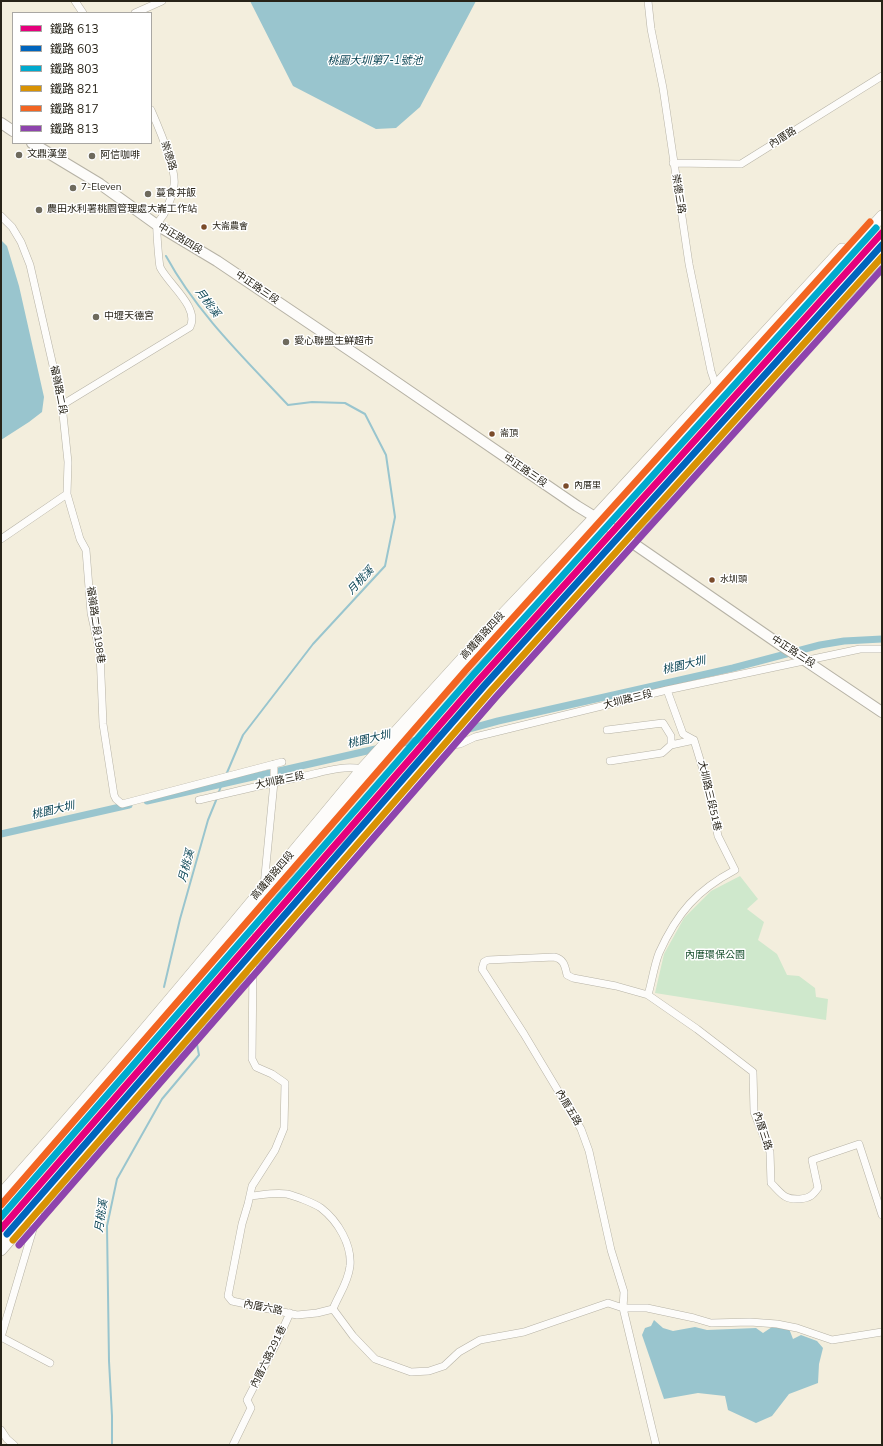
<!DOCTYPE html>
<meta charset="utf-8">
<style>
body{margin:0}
#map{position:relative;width:883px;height:1446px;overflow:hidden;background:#f3eedd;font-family:"Nunito Sans","Noto Sans TC",sans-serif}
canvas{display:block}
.frame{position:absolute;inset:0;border:2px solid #272318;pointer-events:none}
.legend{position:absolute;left:12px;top:12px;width:140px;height:132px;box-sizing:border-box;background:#fff;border:1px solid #a9a7a3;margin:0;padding:5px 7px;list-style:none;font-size:12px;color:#272318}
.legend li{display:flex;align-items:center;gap:8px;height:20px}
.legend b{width:20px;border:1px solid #a9a7a3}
</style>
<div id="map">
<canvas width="883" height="1446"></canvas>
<div class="frame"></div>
<ul class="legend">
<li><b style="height:5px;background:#e5007d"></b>鐵路 613</li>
<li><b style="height:5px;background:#0065bd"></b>鐵路 603</li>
<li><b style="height:5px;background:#00a9ce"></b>鐵路 803</li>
<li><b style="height:5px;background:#d89204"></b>鐵路 821</li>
<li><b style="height:5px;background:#f26522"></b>鐵路 817</li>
<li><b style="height:5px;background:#8e44ad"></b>鐵路 813</li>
</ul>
</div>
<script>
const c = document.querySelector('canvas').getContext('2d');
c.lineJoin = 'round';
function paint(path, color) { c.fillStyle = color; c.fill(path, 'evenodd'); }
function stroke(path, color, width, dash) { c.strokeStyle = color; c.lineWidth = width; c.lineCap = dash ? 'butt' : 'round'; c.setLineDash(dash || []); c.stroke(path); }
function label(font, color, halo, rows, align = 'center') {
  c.font = font + ' "Nunito Sans","Noto Sans TC",sans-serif'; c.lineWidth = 3; c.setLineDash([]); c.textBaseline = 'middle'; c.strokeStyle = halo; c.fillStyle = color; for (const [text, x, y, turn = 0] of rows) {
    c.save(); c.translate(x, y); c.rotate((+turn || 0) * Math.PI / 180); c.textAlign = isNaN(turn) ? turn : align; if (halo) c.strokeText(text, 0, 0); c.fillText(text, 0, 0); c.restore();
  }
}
paint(new Path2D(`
 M740,876L758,899L747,909L764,922L758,940L777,954L787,975L799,976L815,988L816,997L828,999L826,1020L655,993L664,954L684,918L711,891Z`), '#cfe8cc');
paint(new Path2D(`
 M250,1H476L420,107L396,128L376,129L293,86Z
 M1,240L7,246L19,286L44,397L42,412L29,422L1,440Z
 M654,1320L663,1328L673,1331L695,1327L707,1330L756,1328L763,1333L772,1327L788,1326L793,1339L801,1335L817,1341L823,1348L819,1364L818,1383L789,1394L772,1416L756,1423L728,1410L725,1396L698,1393L664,1399L642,1335L645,1328L651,1326Z`), '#99c5ce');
stroke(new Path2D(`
 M166,256C197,313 244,358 288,405L312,402L345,403L365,414L386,455L395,517L385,566L313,644L243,735L226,775
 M218,794L224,779
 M164,987L180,919L208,820L217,798
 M112,1445V1416L109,1361L107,1226L117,1179L162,1099L199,1055L196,1039`), '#99c5ce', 2);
stroke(new Path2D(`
 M465,730L498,721L733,668L820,645L844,641L882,639
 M394,745L451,733
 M147,801L380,748
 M1,834L129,805`), '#99c5ce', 7);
const street = new Path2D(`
 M75,1L83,13
 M648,1L651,29L663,88L689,264L711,371L716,386
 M135,13L162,1
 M673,163L741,164L882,76
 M1,216L12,227L21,242L30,265L62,405L68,462L67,494L1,539
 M62,405L190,327C200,307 168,284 160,267C159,262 156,228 157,224C159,221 162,217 164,214C168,206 173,194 174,185C177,169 158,126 151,110
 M67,494L80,539L86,550L91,613L100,653L103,724L114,795L116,799L122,804L282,762
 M607,730L663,723L671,736V745
 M451,745L460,744L475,737L667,690L860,649H882
 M610,761L662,753L671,745L694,740
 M199,800C234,792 269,783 305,776C323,772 343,765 362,769
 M264,886L274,782V764
 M255,945L261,906
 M253,960L252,1059L256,1067L272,1074L285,1083L284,1128L275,1150L252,1186L248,1204L242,1224L228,1296L232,1301L297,1315L317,1313L333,1309L353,1336L375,1359L411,1372L429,1371L444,1366L459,1352L480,1340L524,1332L608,1303L623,1308H647L694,1318L711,1323L750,1322L777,1324L797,1328L832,1340L882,1332
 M648,995C652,981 654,966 659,953C677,913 697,890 735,870L718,836L708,786L694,740L683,734L667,690
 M250,1196C262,1195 275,1192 287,1194C295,1196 314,1203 321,1208C338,1221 352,1245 350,1266C348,1283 339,1294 333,1309
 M39,1209L1,1337L50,1363
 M1,1430L7,1439L14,1445
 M233,1445L251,1408L247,1400L276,1344L290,1313
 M656,1445L623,1308L624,1292L611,1250L589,1151L581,1129L524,1034L482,969L484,962L488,960L554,957C564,959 565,966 567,975L573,978L616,986L648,995L697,1029L753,1072L754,1112L770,1152L771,1183C782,1194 784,1200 800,1199C810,1198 813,1195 818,1188L812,1160L859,1144L882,1215`);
const secondary = new Path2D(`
 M1,123L13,131
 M32,143L100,184L157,225L217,261L361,358L577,506L595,517L782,646L806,661L882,712`);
const primary = new Path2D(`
 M1,1194C125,1056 243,912 362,769L501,616L595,517L842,249
 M1,1207L150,1038L242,929L262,903L404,734L658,463L882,216
 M1,1237L27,1205L218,986L442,743L517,655L586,571L619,534L669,475L882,244
 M1,1250L253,961L303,908L451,745L615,554L626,539L725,426L882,255`);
stroke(street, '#b6b2a5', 8);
stroke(secondary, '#b6b2a5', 12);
stroke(primary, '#b6b2a5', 12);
stroke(street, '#fdfcfa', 7);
stroke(secondary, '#fdfcfa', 10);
stroke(primary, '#fdfcfa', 11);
stroke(new Path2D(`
 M1,1229L478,681L882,233`), '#e5007d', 7);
stroke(new Path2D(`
 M7,1234L484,686L882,245`), '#0065bd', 7);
stroke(new Path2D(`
 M1,1217L472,676L876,228`), '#00a9ce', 7);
stroke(new Path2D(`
 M13,1240L490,692L882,257`), '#d89204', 7);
stroke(new Path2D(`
 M1,1205L466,670L870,222`), '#f26522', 7);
stroke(new Path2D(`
 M19,1245L496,697L882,269`), '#8e44ad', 7);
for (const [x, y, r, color] of [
 [19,155,4,"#6e6a5d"],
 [92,156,4,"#6e6a5d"],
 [73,188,4,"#6e6a5d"],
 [148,194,4,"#6e6a5d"],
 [39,210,4,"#6e6a5d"],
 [204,227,3.5,"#7a4b2a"],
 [96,317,4,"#6e6a5d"],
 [286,342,4,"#6e6a5d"],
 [492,434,3.5,"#7a4b2a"],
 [566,486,3.5,"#7a4b2a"],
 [712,580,3.5,"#7a4b2a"]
]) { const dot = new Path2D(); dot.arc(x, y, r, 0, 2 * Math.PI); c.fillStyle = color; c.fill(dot); stroke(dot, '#fff', 1.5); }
label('9px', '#272318', '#fff', [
 ["大崙農會",212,227],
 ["崙頂",500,434],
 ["內厝里",574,486],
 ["水圳頭",720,580]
], 'left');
label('10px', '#272318', '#fff', [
 ["內厝路",783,138,-32],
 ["崇德路",168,156,73],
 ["崇德三路",678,194,81],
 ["中正路四段",180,239,31],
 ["中正路三段",257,288,34],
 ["福嶺路二段",58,390,79],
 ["中正路三段",525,471,34],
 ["福嶺路二段198巷",95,625,82],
 ["高鐵南路四段",483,636,-48],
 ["中正路三段",793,652,33],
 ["大圳路三段",628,700,-14],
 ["大圳路三段",280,781,-12],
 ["大圳路三段51巷",709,796,77],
 ["高鐵南路四段",273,876,-50],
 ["內厝五路",568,1108,59],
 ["內厝三路",762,1131,72],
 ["內厝六路",263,1308,11],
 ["內厝六路291巷",269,1357,-64]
]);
label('10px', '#272318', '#fff', [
 ["文鼎漢堡",27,155],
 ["阿信咖啡",100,156],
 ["7-Eleven",81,188],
 ["蔓食丼飯",156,194],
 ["農田水利署桃園管理處大崙工作站",47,210],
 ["中壢天德宮",104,317],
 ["愛心聯盟生鮮超市",294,342]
], 'left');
label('10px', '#174f2c', '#fff', [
 ["內厝環保公園",715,956]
]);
label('italic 11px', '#0b4555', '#fff', [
 ["桃園大圳第7-1號池",375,61],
 ["月桃溪",207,303,53],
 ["月桃溪",361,581,-47],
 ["桃園大圳",684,666,-13],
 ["桃園大圳",369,740,-13],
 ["桃園大圳",53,811,-13],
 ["月桃溪",187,866,-75],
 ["月桃溪",102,1216,-82]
]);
</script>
